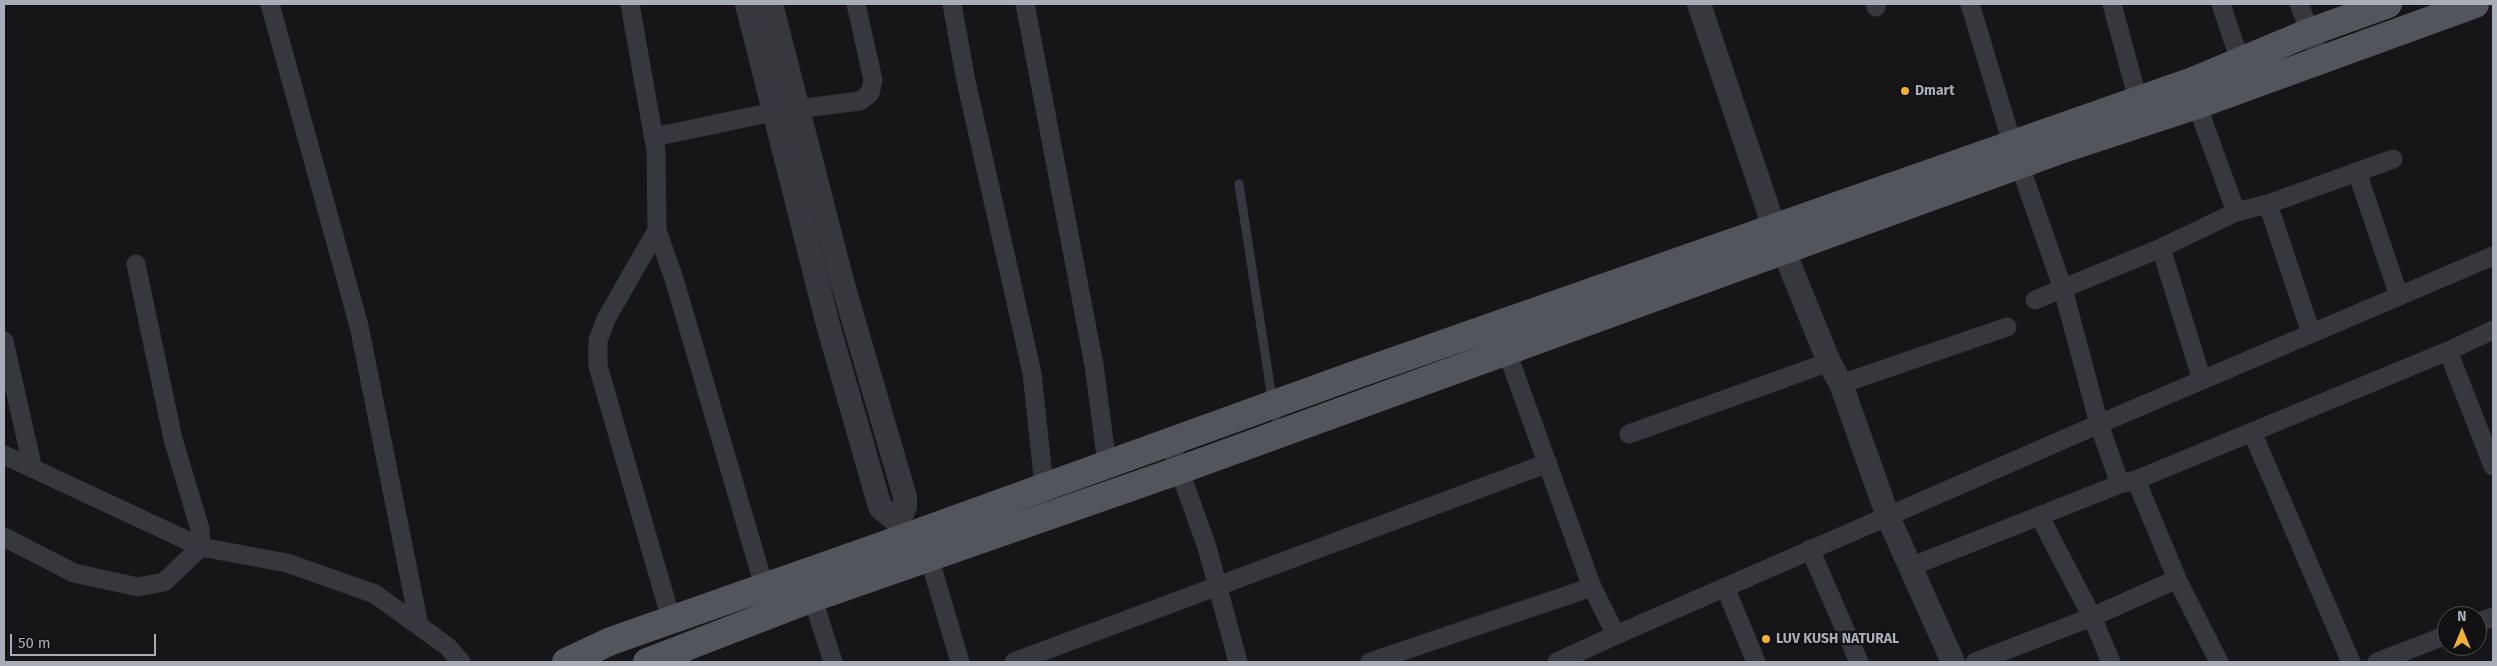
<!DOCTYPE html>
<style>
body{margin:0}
#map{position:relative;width:2497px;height:666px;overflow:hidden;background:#161618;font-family:"Fira Sans",sans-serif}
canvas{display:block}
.frame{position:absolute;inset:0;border:5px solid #a8adb8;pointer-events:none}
.north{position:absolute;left:2437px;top:606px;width:50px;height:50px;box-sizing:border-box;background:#111113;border:1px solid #4d4f55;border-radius:50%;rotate:0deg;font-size:14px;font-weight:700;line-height:20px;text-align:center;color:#a8adb8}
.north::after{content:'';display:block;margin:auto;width:18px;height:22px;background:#f2b134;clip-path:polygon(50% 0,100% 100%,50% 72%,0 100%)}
.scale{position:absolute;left:10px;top:634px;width:146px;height:22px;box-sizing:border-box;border:2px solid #a8adb8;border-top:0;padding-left:6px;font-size:15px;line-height:18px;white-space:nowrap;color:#a8adb8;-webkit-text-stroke:4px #111113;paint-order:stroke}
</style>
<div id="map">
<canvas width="2497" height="666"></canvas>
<div class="frame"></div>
<div class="north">N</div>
<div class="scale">50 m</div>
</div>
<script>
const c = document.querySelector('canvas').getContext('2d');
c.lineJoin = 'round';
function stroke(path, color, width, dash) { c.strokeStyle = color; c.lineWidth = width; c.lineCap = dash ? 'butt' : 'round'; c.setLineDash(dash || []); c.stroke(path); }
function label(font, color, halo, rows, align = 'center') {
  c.font = font + ' "Fira Sans",sans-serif'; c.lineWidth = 4.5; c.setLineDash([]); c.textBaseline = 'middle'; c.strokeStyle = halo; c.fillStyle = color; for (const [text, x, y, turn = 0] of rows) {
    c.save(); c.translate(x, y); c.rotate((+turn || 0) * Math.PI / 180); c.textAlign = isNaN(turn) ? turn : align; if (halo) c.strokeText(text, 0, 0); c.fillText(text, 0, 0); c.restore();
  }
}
stroke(new Path2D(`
 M1239,184L1273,405L1279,431`), '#37383d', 9);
stroke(new Path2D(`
 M270,4L359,326L419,625
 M630,4L656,151L657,230L675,282L764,586
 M952,4L966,81L1032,373L1044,486
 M1025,4L1094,365L1107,464
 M1875,4L1876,7
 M1970,4L2012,143L2063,289L2099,424L2493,256
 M2112,4L2138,100
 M2221,4L2240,61
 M2299,4L2321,60
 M2197,105L2236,212
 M654,137L773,112L860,101L870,93L873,80L856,4
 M2357,172L2399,296
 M2268,204L2311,333
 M657,230L606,319L598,340V366L671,619
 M2161,248L2202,380
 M2035,300L2161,248L2236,212L2268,204L2393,159
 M4,341L33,469
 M2448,351L2493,330
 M1841,384L2007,327
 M2252,432L2351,662
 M1629,434L1829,362
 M1169,441L1207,547L1238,662
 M4,455L201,547L287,563L375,594L448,647L461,662
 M2136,480L2448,351L2493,466
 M2040,517L2092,617L2111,662
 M4,537L74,573L138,587L164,582L201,547L200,529L173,439L136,264
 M1810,549L1859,662
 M929,557L960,662
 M1910,567L2120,484
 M809,587L833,662
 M1592,587L1616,635L2099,424L2120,484L2136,480L2177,579L2219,662
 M1725,587L1756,662
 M2477,623L2493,617
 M1014,662L1548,463
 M1370,662L1592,587L1503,341
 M1557,662L1616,635
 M1975,662L2092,617L2177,579
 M2377,662L2447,635`), '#37383d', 19);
stroke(new Path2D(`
 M747,4L828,325L878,500L881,508L898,522L908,555
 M771,4L842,281L905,497V507L898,522
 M1699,4L1774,227L1829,362L1841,384L1888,517L1953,662`), '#37383d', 24);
stroke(new Path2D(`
 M566,662L611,641L887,544L1360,373L2193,81L2310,32L2388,4
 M647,662L813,598L1180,470L2057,151L2197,105L2475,4`), '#53555c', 28);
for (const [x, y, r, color] of [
 [1905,91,5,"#f2b134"],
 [1766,639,5,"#f2b134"]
]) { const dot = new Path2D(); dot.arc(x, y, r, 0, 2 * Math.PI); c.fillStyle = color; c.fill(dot); stroke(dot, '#111113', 2); }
label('bold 14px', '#a8adb8', '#111113', [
 ["Dmart",1915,91],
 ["LUV KUSH NATURAL",1776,639]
], 'left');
</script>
